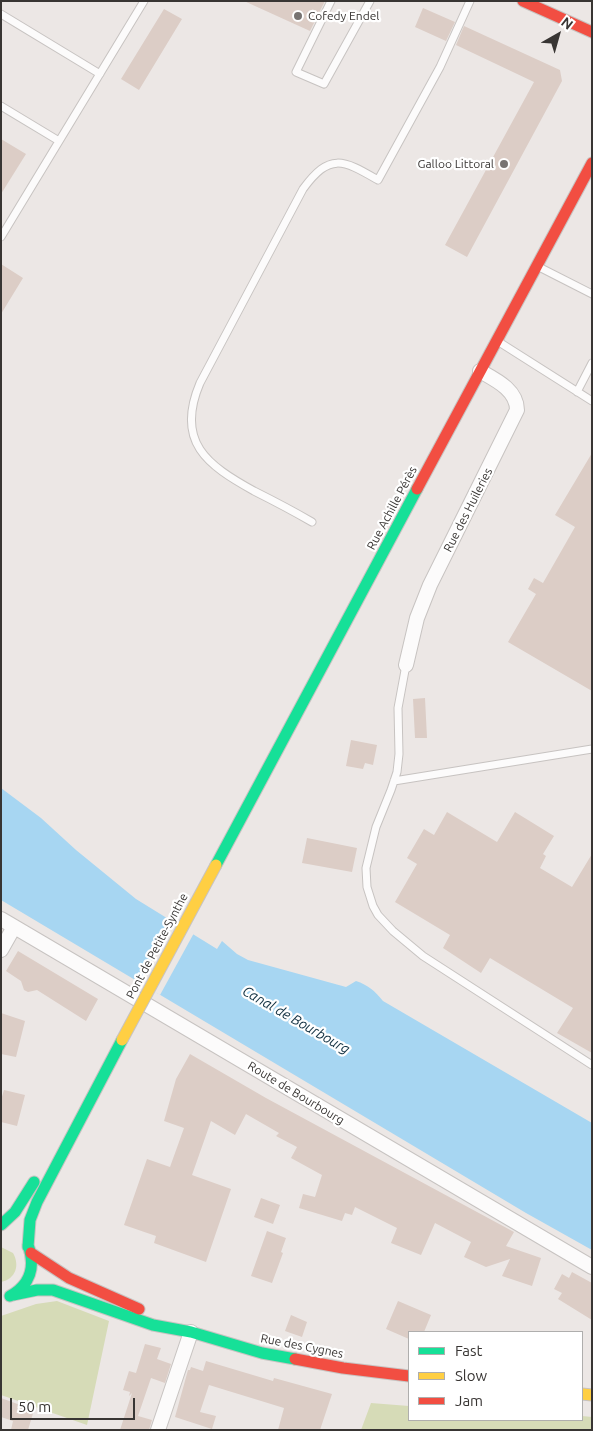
<!DOCTYPE html>
<meta charset="utf-8">
<style>
body{margin:0}
#map{position:relative;width:593px;height:1431px;overflow:hidden;background:#ece7e5;font-family:Ubuntu,sans-serif}
canvas{display:block}
.frame{position:absolute;inset:0;border:2px solid #383533;pointer-events:none}
.legend{position:absolute;left:408px;top:1331px;width:175px;height:90px;box-sizing:border-box;background:#fff;border:1px solid #afaead;margin:0;padding:6px 9px;list-style:none;font-size:15px;color:#383533}
.legend li{display:flex;align-items:center;gap:10px;height:25px}
.legend b{width:25px;border:1px solid #afaead}
.north{position:absolute;left:533px;top:10px;width:50px;height:50px;-webkit-text-stroke:4px #fff;paint-order:stroke;rotate:38deg;font-size:14px;font-weight:700;line-height:20px;text-align:center;color:#383533}
.north::after{content:'';display:block;margin:auto;width:18px;height:22px;background:#383533;clip-path:polygon(50% 0,100% 100%,50% 72%,0 100%)}
.scale{position:absolute;left:10px;top:1398px;width:125px;height:22px;box-sizing:border-box;border:2px solid #383533;border-top:0;padding-left:6px;font-size:15px;line-height:18px;white-space:nowrap;color:#383533;-webkit-text-stroke:4px #fff;paint-order:stroke}
</style>
<div id="map">
<canvas width="593" height="1431"></canvas>
<div class="frame"></div>
<ul class="legend">
<li><b style="height:6px;background:#16e098"></b>Fast</li>
<li><b style="height:6px;background:#ffcf43"></b>Slow</li>
<li><b style="height:6px;background:#f24e42"></b>Jam</li>
</ul>
<div class="north">N</div>
<div class="scale">50 m</div>
</div>
<script>
const c = document.querySelector('canvas').getContext('2d');
c.lineJoin = 'round';
function paint(path, color) { c.fillStyle = color; c.fill(path, 'evenodd'); }
function stroke(path, color, width, dash) { c.strokeStyle = color; c.lineWidth = width; c.lineCap = dash ? 'butt' : 'round'; c.setLineDash(dash || []); c.stroke(path); }
function label(font, color, halo, rows, align = 'center') {
  c.font = font + ' Ubuntu,sans-serif'; c.lineWidth = 4.5; c.setLineDash([]); c.textBaseline = 'middle'; c.strokeStyle = halo; c.fillStyle = color; for (const [text, x, y, turn = 0] of rows) {
    c.save(); c.translate(x, y); c.rotate((+turn || 0) * Math.PI / 180); c.textAlign = isNaN(turn) ? turn : align; if (halo) c.strokeText(text, 0, 0); c.fillText(text, 0, 0); c.restore();
  }
}
paint(new Path2D(`
 M1,1247L13,1253C20,1265 16,1279 1,1282Z
 M57,1301L109,1321L87,1425L1,1395V1316L36,1304Z
 M371,1403L409,1406V1420H582V1416L592,1417V1430H361Z`), '#d6dbb7');
paint(new Path2D(`
 M1,788L41,818L76,850L136,899L217,949L222,941L237,954L248,960L346,987L356,981C368,985 375,991 383,1001L592,1123V1250L526,1213L1,900Z`), '#a7d6f2');
paint(new Path2D(`
 M173,921L194,933L160,995L139,983Z`), '#ece7e5');
paint(new Path2D(`
 M244,1H325L310,31Z
 M423,8L455,22L446,41L415,27Z
 M164,9L182,19L139,90L121,79Z
 M464,26L560,70L562,81L467,257L445,245L534,82L456,45Z
 M1,139L26,154L1,194Z
 M1,264L23,278L1,314Z
 M592,453V691L508,642L536,594L528,589L534,578L543,583L575,527L555,515Z
 M425,698L427,738H415L413,699Z
 M351,740L377,745L373,765L365,763L363,769L346,766Z
 M447,812L497,842L515,812L554,836L543,854L546,856L540,868L572,887L592,854V1053L557,1033L573,1008L490,958L481,973L443,948L450,935L395,902L417,864L407,858L424,829L434,835Z
 M307,838L357,848L352,872L302,863Z
 M18,951L98,999L86,1021L37,990L28,992L24,990L21,981L6,971Z
 M1,1013L25,1021L16,1057L1,1054Z
 M190,1054L266,1098L514,1232L506,1246L541,1258L532,1286L502,1276L510,1259L486,1267L464,1257L471,1242L435,1223L421,1255L391,1243L397,1228L355,1207L352,1215L345,1213L342,1221L299,1208L303,1194L315,1197L322,1175L291,1158L297,1147L276,1136L279,1133L246,1114L235,1135L211,1121L192,1175L231,1189L206,1262L154,1243L156,1236L124,1225L147,1159L170,1167L184,1128L164,1121L176,1079Z
 M4,1090L25,1095L17,1126L1,1122V1100Z
 M261,1198L280,1205L273,1224L254,1217Z
 M267,1231L286,1238L281,1252L283,1253L272,1283L251,1276Z
 M572,1272L592,1283V1320L558,1299L562,1293L554,1289L562,1274L569,1278Z
 M398,1301L431,1315L424,1332H409V1339L386,1329Z
 M291,1315L307,1322L302,1337L285,1331Z
 M145,1344L161,1348L157,1359L171,1364L165,1383L151,1378L138,1416L152,1420L149,1430H120L132,1393L129,1396L130,1392L123,1390L129,1371L136,1373Z
 M206,1361L273,1381L274,1378L332,1394L320,1430H278L284,1408L209,1385L200,1412L216,1416L212,1429L175,1417L188,1370H190L191,1367L203,1371Z
 M1,1398L34,1410L28,1430H11L13,1421L1,1417Z`), '#dccdc6');
const lane = new Path2D(`
 M331,1L296,72L324,84L370,1
 M1,14L100,74
 M1,106L59,141
 M1,237L144,1
 M539,267L592,294
 M499,342L592,401
 M577,392L592,363
 M312,522C293,511 274,501 254,491C207,465 175,442 200,383L303,189C330,152 343,160 378,180L440,67L470,1
 M406,665L398,708L399,754L397,772L391,790L376,827L366,868L367,887L373,906L378,915L393,931L423,956L592,1065
 M394,781L592,749`);
const street = new Path2D(`
 M406,665L417,618L430,585L517,410C517,390 496,380 480,371
 M1,919L592,1267
 M1,950L14,927
 M158,1430L191,1332`);
const fast = new Path2D(`
 M216,865L417,489
 M1,1225L15,1212L34,1182
 M28,1247L30,1220L37,1202L122,1040
 M13,1295L37,1290H53L153,1325L191,1332L262,1353L295,1359
 M10,1296C30,1285 36,1267 28,1245`);
const slow = new Path2D(`
 M582,1394L592,1395`);
const jam = new Path2D(`
 M523,1L592,32
 M417,489L592,163
 M31,1253L69,1278L139,1309
 M295,1359L343,1368L409,1376`);
stroke(lane, '#c7c3c1', 9);
stroke(street, '#c7c3c1', 16);
stroke(fast, '#c7c3c1', 13);
stroke(slow, '#c7c3c1', 13);
stroke(jam, '#c7c3c1', 13);
stroke(lane, '#fcfbfb', 7);
stroke(street, '#fcfbfb', 14);
stroke(fast, '#16e098', 11);
stroke(slow, '#ffcf43', 11);
stroke(jam, '#f24e42', 11);
const slowBridge = new Path2D(`
 M122,1040L216,865`);
stroke(slowBridge, '#c7c3c1', 13, []);
stroke(slowBridge, '#ffcf43', 11);
for (const [x, y, r, color] of [
 [298,16,5,"#777371"],
 [504,164,5,"#777371"]
]) { const dot = new Path2D(); dot.arc(x, y, r, 0, 2 * Math.PI); c.fillStyle = color; c.fill(dot); stroke(dot, '#fff', 2); }
label('12px', '#383533', '#fff', [
 ["Cofedy Endel",308,16],
 ["Galloo Littoral",494,164,"right"]
], 'left');
label('12px', '#383533', '#fff', [
 ["Rue Achille Pérès",392,508,-62],
 ["Rue des Huileries",468,510,-63],
 ["Pont de Petite-Synthe",157,946,-62],
 ["Route de Bourbourg",296,1093,31],
 ["Rue des Cygnes",302,1346,11]
]);
label('italic 14px', '#123142', '#fff', [
 ["Canal de Bourbourg",296,1020,30]
]);
</script>
